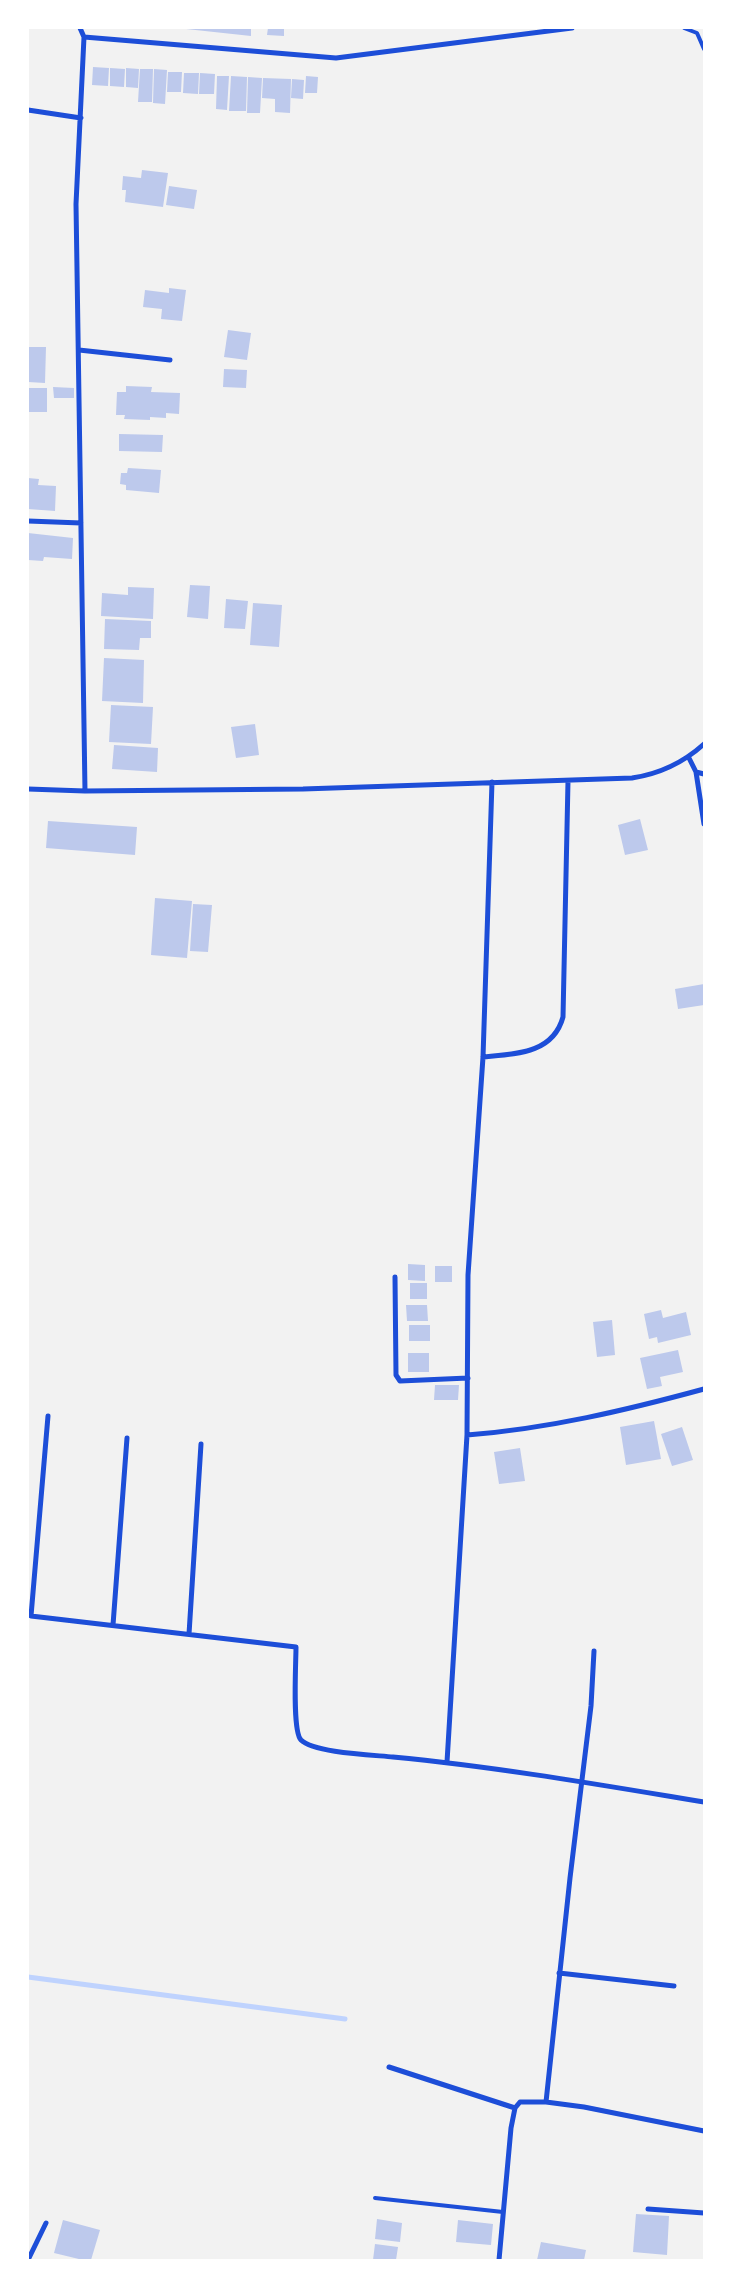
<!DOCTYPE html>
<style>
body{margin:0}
#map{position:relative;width:732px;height:2288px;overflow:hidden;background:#f2f2f2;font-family:Roboto,sans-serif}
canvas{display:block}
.frame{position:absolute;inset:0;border:29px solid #fff;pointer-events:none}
</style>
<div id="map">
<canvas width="732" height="2288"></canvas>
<div class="frame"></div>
</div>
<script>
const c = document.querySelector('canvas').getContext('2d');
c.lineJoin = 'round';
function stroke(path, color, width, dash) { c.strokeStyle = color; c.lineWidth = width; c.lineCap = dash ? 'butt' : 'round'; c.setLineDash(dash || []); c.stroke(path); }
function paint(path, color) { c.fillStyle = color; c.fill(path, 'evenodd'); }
stroke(new Path2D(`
 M28,1977L345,2019`), '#bfd3fe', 5);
paint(new Path2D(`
 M177,28H251V36Z
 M268,28H284V36L267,35Z
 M93,67L109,68L108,86L92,85Z
 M110,68L125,69L124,87L110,86Z
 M126,68L139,69L138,88L126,87Z
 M140,69H153L152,102H138Z
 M154,69L167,70L165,104L153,103Z
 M168,72H182L181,92H167Z
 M184,73H199L198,94L183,93Z
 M200,73L215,74L214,94H199Z
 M217,76H229L227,110L216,109Z
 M231,76L247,77L246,111H229Z
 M306,76L318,77L317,93H305Z
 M248,77L262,78L260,113H247Z
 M263,78L291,79L290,113L275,112V99L262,98Z
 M292,79L304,80L303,99L291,98Z
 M142,170L168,173L163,207L125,202L126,190H122L123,176L141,178Z
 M169,186L197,190L194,209L166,205Z
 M169,288L186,290L182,321L161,319L162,309L143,307L145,290L169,293Z
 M228,330L251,333L247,360L224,357Z
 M28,347H46L45,383L28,382Z
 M224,369L247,370L246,388L223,387Z
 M126,386L152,387L151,392L180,393L179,414L166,413V418L150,417V420L124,419L125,415H116L117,392H126Z
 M53,387L74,388V398H54Z
 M28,388H47V412H28Z
 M119,434L163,435L162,452L119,451Z
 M128,468L161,470L159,493L126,490V485L120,484L121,473H127Z
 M28,478L39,479L38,485L56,486L55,511L28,509Z
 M28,533L73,538L72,559L44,557L43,561L28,560Z
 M190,585L210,586L208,619L187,617Z
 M128,587L154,588L153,619L101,616L102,593L128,595Z
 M226,599L248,601L245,629L224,628Z
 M253,603L282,605L279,647L250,645Z
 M105,619L151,621V638H140L139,650L104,649Z
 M104,658L144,660L143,703L102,701Z
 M111,705L153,707L151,744L109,742Z
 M255,724L259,755L236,758L231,727Z
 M114,745L158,748L157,772L112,769Z
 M640,819L648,850L625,855L618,825Z
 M48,821L137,827L135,855L46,848Z
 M155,898L192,901L187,958L151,955Z
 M193,904L212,905L208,952L190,951Z
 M704,984V1005L678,1009L675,989Z
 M408,1264L425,1265V1281L408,1280Z
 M435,1266H452V1282H435Z
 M410,1283H427V1299H410Z
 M406,1305H427L428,1321H407Z
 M661,1310L663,1318L686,1312L691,1335L658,1343L657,1337L649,1339L644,1314Z
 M612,1320L615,1355L597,1357L593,1322Z
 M409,1325H430V1341H409Z
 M678,1350L683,1372L660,1377L662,1386L647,1389L640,1358Z
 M408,1353H429V1372H408Z
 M435,1385H459L458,1400H434Z
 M654,1421L661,1459L626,1465L620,1427Z
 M682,1427L693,1460L672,1466L661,1434Z
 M520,1448L525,1481L499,1484L494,1452Z
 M636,2214L669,2216L667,2255L633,2252Z
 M377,2219L402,2223L400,2242L375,2239Z
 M63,2220L100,2230L91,2260H83L54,2253Z
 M458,2220L493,2224L491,2245L456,2242Z
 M541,2242L586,2250L584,2260H537Z
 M375,2244L398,2247L396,2260H373Z`), '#bdc9ec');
stroke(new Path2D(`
 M684,28L697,33L704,49
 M375,2198L503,2212`), '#1d4ed8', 4);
stroke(new Path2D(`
 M80,28L84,37
 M28,110L81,118
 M79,350L170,360
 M28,521L81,523
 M689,758L696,772L704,774
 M696,772L704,824
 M28,789L85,791L303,789L632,778C659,774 684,762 704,744
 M85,791L76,204L84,37L336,58L572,28
 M483,1057C515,1054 553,1054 563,1017L568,781
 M395,1277L396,1375L400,1381L468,1378
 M48,1416L31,1616L296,1647C296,1663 292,1731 301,1740C314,1753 374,1755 393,1757C498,1767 601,1785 704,1802
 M467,1435C547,1429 627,1410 704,1389
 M113,1625L127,1438
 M189,1634L201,1444
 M447,1762L467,1435L468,1275L483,1057L492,782
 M559,1973L674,1986
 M389,2067L515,2108
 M546,2102L570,1878L591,1706L594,1651
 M648,2209L704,2213
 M28,2260L46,2223
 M499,2260L511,2128L515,2108L520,2102H546L584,2107L704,2131`), '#1d4ed8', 5);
</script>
